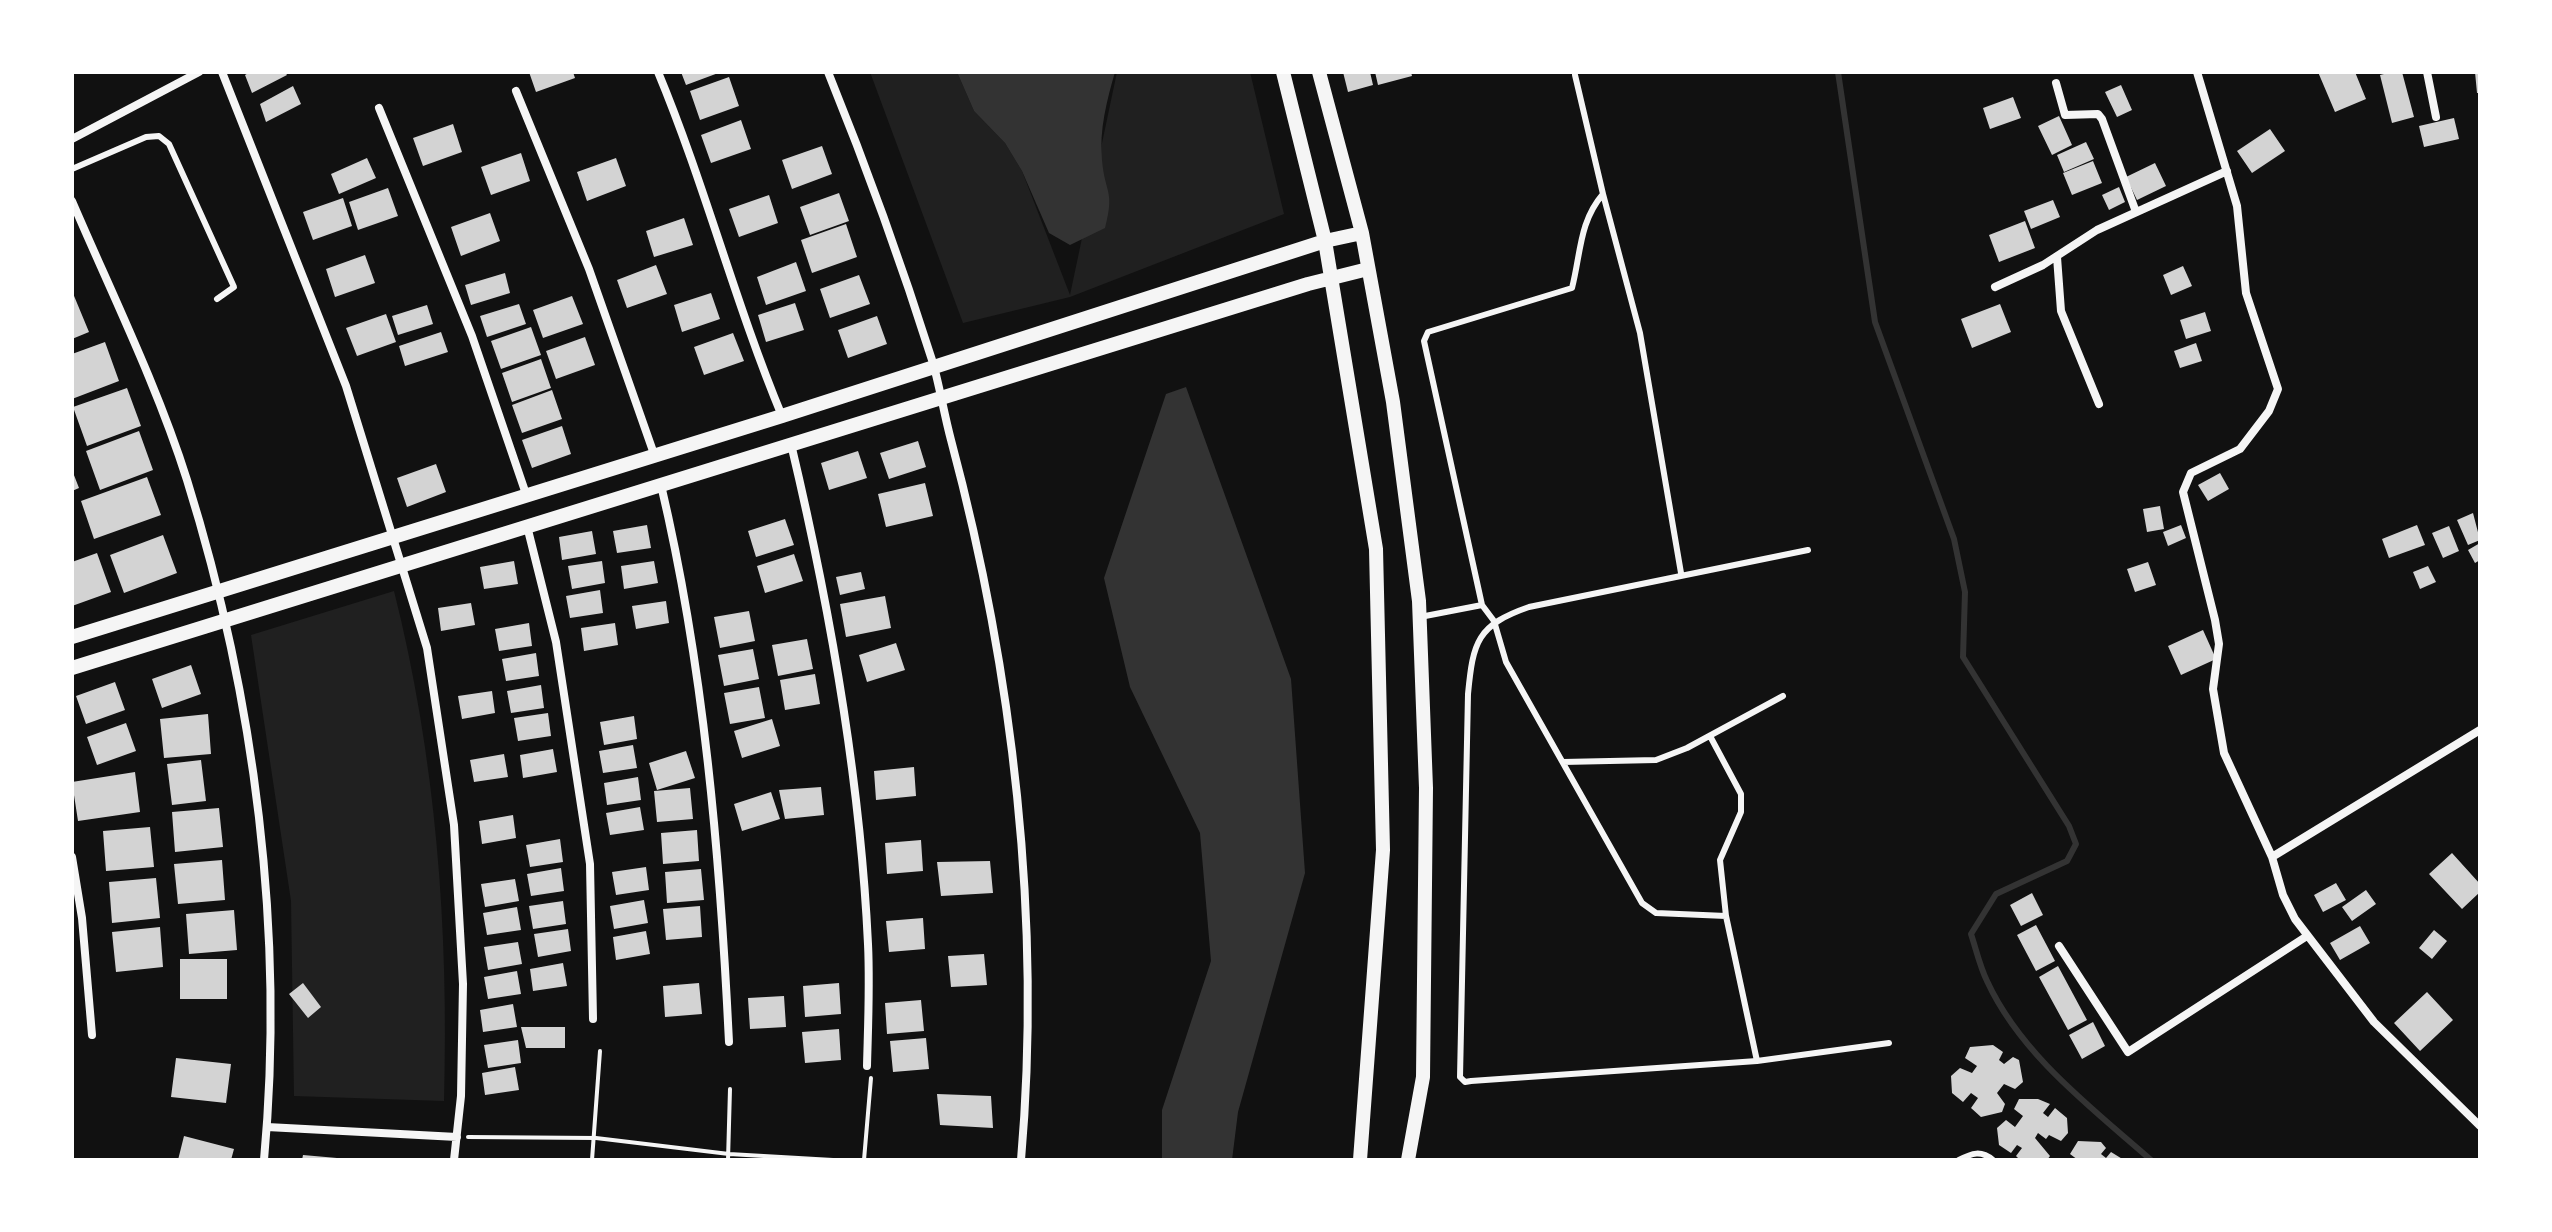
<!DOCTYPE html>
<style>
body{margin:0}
#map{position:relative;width:2552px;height:1232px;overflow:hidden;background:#111;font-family:"Archivo Narrow",sans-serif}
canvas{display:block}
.frame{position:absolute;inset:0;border:74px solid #fff;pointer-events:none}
</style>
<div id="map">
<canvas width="2552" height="1232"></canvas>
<div class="frame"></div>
</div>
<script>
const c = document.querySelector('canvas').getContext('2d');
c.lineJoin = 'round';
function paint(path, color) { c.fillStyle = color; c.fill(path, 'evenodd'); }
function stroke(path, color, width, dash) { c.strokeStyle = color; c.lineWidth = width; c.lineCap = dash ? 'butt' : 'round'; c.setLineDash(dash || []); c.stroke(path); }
paint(new Path2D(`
 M870,72H957L974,111L1005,143L1022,171L1070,295L1117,72H1250L1284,214L1070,297L963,323Z
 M394,591C436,758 449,929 444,1101L294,1096L291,901L251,635Z`), '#202020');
paint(new Path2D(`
 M957,72H1115C1107,100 1099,130 1102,160C1105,194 1115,190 1105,228L1070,245L1049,233L1022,171L1005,143L974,111Z
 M1186,387L1291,679L1305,873L1238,1112L1232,1160H1162V1110L1211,961L1200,833L1130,687L1104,578L1166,394Z`), '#333');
stroke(new Path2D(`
 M1838,72L1875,322L1954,539L1965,592L1963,657L2069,826L2076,844L2067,861L1996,894L1971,934C1976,949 1980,967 1987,981C2021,1055 2092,1108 2151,1160`), '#333', 6);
paint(new Path2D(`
 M250,72H285L287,75L252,93L245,75Z
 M529,72H573L575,78L536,92Z
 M681,72H721L686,85Z
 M1343,72H1370L1373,85L1348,92Z
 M1375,72H1411L1412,76L1378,85Z
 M2318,72H2355L2366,99L2335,112Z
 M2392,72H2402L2414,117L2392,123L2380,75Z
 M2475,72H2480V93H2477Z
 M729,77L739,106L700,120L690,91Z
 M2121,85L2132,110L2117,117L2105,92Z
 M293,86L301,104L266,122L260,104Z
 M2013,97L2021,118L1990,129L1983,108Z
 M2059,116L2072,145L2052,155L2038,126Z
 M2454,118L2459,139L2424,147L2419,126Z
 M741,120L751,149L711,163L701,135Z
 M453,124L462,152L423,166L413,138Z
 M2270,129L2285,151L2252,173L2237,151Z
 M2086,142L2094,159L2064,172L2057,155Z
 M822,146L832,174L792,189L782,160Z
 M521,153L530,181L491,195L481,167Z
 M367,158L376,178L339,194L331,174Z
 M616,158L626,186L587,201L577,172Z
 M2093,161L2102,183L2072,195L2063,173Z
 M2155,163L2166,186L2137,200L2126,177Z
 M2119,187L2125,202L2109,210L2102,195Z
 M388,188L398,216L358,230L349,202Z
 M839,193L849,221L810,235L800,207Z
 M769,195L778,223L739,237L729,209Z
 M343,198L352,226L313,240L303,212Z
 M2053,200L2060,217L2031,229L2024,211Z
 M490,213L500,241L461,256L451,227Z
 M684,218L693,245L654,257L646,231Z
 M2025,221L2035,248L1999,262L1989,235Z
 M846,224L857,257L812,273L801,240Z
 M365,255L375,283L335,297L326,269Z
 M796,262L806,291L766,305L757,277Z
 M656,265L667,294L627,308L617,280Z
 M2183,266L2192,286L2171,295L2163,275Z
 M505,273L510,293L471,305L465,285Z
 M859,275L870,304L830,318L820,289Z
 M72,291L89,332L72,339Z
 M711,293L720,319L682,332L674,305Z
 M572,296L583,324L543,338L533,310Z
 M795,303L804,330L766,342L758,315Z
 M519,304L526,324L487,337L480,316Z
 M2000,304L2011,332L1972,348L1961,319Z
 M427,305L433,324L398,335L392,316Z
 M2205,312L2211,331L2186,339L2180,320Z
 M386,314L396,342L357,356L346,328Z
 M877,316L887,344L848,358L838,330Z
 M531,327L541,355L501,369L491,341Z
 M441,332L448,352L405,366L399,346Z
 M733,333L744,361L704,375L694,347Z
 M585,337L595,365L556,379L546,351Z
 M105,342L119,381L72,399V354Z
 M2196,343L2202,361L2180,368L2174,351Z
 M541,359L551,388L512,402L502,373Z
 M127,388L141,426L87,446L73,407Z
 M552,390L562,419L522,433L512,405Z
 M562,426L571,454L532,468L522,440Z
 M139,431L153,470L100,490L86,451Z
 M918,441L926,467L889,479L880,453Z
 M858,451L867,478L829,490L821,463Z
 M436,464L446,492L407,507L397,478Z
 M72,470L79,488L72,491Z
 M2220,473L2229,489L2208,501L2198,485Z
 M147,477L161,515L94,539L81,501Z
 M925,483L933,516L886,527L878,494Z
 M2160,506L2164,529L2147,532L2143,509Z
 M2473,513L2480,540L2468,545L2457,520Z
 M785,519L794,545L756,557L748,531Z
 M647,525L651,548L617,553L613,531Z
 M2181,525L2186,538L2168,546L2163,532Z
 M2417,525L2425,545L2389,558L2382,539Z
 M2449,526L2459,551L2443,558L2432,533Z
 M592,531L596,554L562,560L559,537Z
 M163,535L177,573L124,593L110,555Z
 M2480,543V560L2475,563L2468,550Z
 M97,553L111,592L72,606V562Z
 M794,554L803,581L765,593L757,566Z
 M514,561L518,584L484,589L480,567Z
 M602,561L605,583L572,589L568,566Z
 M654,561L658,583L624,589L621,566Z
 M2148,562L2156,585L2135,592L2127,569Z
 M2428,566L2436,582L2420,589L2413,572Z
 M861,572L865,589L840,595L836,577Z
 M600,590L603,613L570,618L566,596Z
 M885,596L891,628L846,637L840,604Z
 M666,601L669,623L636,629L632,606Z
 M471,603L475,625L441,631L438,608Z
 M749,611L755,641L720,648L714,617Z
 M529,623L532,646L499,651L495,629Z
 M615,623L618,645L584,651L581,628Z
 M2203,630L2216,659L2181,675L2168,646Z
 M807,639L813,669L778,676L772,645Z
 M896,643L905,670L867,682L859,655Z
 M753,649L759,679L724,686L718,655Z
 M536,653L539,676L506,681L502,659Z
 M191,665L201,694L162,708L152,679Z
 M815,674L820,704L785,710L780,680Z
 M115,682L125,710L86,724L76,696Z
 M541,685L544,708L511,713L507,691Z
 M759,687L765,718L730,724L724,693Z
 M492,691L495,713L462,719L458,696Z
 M548,713L551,736L518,741L514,718Z
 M208,714L211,754L164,758L160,719Z
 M634,716L637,739L604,745L600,722Z
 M772,719L780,746L742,758L734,731Z
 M126,723L136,751L97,765L87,737Z
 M633,745L637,768L603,773L599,751Z
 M553,749L557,772L523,778L520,755Z
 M686,751L695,778L657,790L649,763Z
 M504,754L508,777L474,782L470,760Z
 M201,760L206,801L172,805L167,764Z
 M914,767L916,796L876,800L874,771Z
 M135,772L140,812L78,821L72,782Z
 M638,777L641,800L607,805L604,783Z
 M821,787L824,815L785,819L779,790Z
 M690,788L693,819L657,822L654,791Z
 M771,792L780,819L742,831L734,804Z
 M640,807L644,830L610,835L606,813Z
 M219,808L223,847L175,852L172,812Z
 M513,815L516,838L482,844L479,821Z
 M150,827L154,867L106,871L103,831Z
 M697,830L699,861L663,864L661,833Z
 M560,839L563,862L530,867L526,845Z
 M921,840L923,871L887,874L885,843Z
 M2452,853L2480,884V892L2462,909L2429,874Z
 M222,860L225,900L178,904L174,864Z
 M990,861L993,893L941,896L937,862Z
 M646,867L649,890L616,895L612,872Z
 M561,868L564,891L531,896L527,874Z
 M701,869L704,900L667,903L665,872Z
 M156,878L160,918L112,923L109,882Z
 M515,879L519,901L485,907L481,884Z
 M2336,883L2346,900L2323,912L2314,895Z
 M2366,890L2376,904L2352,921L2342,907Z
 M2032,893L2043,915L2021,926L2010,905Z
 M644,900L648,923L614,929L610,906Z
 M563,901L566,924L533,929L529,906Z
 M700,906L702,937L666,940L663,909Z
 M517,907L521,930L487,935L483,913Z
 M234,910L237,950L189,954L186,914Z
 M923,918L925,949L889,952L886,921Z
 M2036,925L2055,961L2036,971L2017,935Z
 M2360,926L2370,943L2340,960L2330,943Z
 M160,927L163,967L116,972L112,932Z
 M568,929L571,951L538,957L534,934Z
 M2434,930L2447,941L2432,959L2419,948Z
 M646,931L650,954L616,960L613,937Z
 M518,942L522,964L488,970L484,947Z
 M984,954L987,985L951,987L948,956Z
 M180,959H227V999H180Z
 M563,963L567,986L533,991L530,969Z
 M2058,966L2087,1020L2068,1030L2039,977Z
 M517,971L521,994L488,999L484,977Z
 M303,983L321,1007L308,1018L289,994Z
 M699,983L702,1014L665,1017L663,986Z
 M839,983L841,1014L805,1017L803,986Z
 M2427,992L2453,1020L2420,1051L2394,1023Z
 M784,996L786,1027L750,1029L748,998Z
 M921,1000L924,1031L887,1034L885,1003Z
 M513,1004L517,1027L483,1032L480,1010Z
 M2093,1022L2105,1046L2082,1059L2069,1035Z
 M521,1027H565V1048H526Z
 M839,1029L841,1060L805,1063L802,1032Z
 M926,1038L929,1069L893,1072L890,1041Z
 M518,1040L521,1063L488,1068L484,1045Z
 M1993,1045L2003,1052L1999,1060L2004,1064L2013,1057L2019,1060L2023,1082L2015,1089L2004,1084L1997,1093L2005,1104L2002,1112L1981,1117L1971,1108L1978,1098L1971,1093L1963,1102L1952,1093L1951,1076L1960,1068L1972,1073L1977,1066L1965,1058L1970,1047Z
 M176,1058L231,1064L226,1103L171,1097Z
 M515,1067L519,1090L485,1095L482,1073Z
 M937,1094L991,1096L993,1128L940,1125Z
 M2019,1099H2038L2050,1104L2043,1113L2048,1117L2055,1108L2067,1118L2068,1133L2061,1141L2049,1135L2046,1139L2038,1133L2035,1138L2050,1156L2047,1160H2020L2016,1156L2022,1148L2017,1145L2011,1153L1999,1145L1997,1128L2006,1120L2015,1127L2023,1116L2014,1109Z
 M184,1136L234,1149L231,1160H178Z
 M2078,1141L2101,1142L2106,1148L2101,1154L2106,1158L2111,1152L2124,1160H2078L2070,1154Z
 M303,1155L337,1158V1160H302Z`), '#d3d3d3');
stroke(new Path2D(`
 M468,1137L596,1138L729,1154L833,1160
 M592,1160L600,1051
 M728,1160L730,1089
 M864,1160L871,1078`), '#f5f5f5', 4);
stroke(new Path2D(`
 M1575,75L1603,194C1579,222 1581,253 1572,288L1428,332L1424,341L1482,605L1494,621L1506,662L1642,903L1656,913L1726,916
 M72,169L146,137L159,136L169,144L234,287L217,299
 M1603,194L1640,333L1681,573
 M1808,550L1529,607C1477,625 1473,642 1468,694L1460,1077L1465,1082L1471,1081L1757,1061L1889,1043
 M1420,617L1482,605
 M1710,736L1741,794V812L1720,860L1726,916L1757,1061
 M1563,762L1656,760L1687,748L1783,696
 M1959,1160C1972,1153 1981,1150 1993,1160`), '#f5f5f5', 6);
stroke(new Path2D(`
 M222,72L346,386L427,648L454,825L463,984L461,1096L454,1160
 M658,72C705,185 735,303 782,416
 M828,72C867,168 902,265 933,363C940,388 944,414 951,440C1013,672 1042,919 1021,1160
 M2197,72L2237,206L2246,293L2278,389L2269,411L2240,449L2191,473L2183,492L2215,620L2219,644L2213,689L2224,753L2272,857L2283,895L2295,919L2374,1022L2480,1126
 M2427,72L2436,117
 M2056,83L2065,115L2098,114L2102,119L2136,212
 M516,91L589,269L654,454
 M379,108L472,336L526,494
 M72,139L199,72
 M72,201C111,292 157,385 187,480C255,698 285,933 264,1160
 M2057,257L2061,311L2099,404
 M1995,287L2043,265L2097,230L2227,171
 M791,444C830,608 860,775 868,944C870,985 868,1026 867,1066
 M661,485C704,667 720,856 729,1042
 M527,526L556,642L590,864L593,1019
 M72,857L82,918L92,1035
 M2272,857L2480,730
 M2059,946L2128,1052L2307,936
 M267,1127L457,1137`), '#f5f5f5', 8);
stroke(new Path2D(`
 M1283,72L1325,241L1376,549L1383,850L1360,1160
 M1319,72L1362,233L1393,402L1419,601L1426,788L1423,1077L1408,1160
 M72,637L782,416L1325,241L1362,233
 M72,668L1308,284L1368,269`), '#f5f5f5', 14);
</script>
